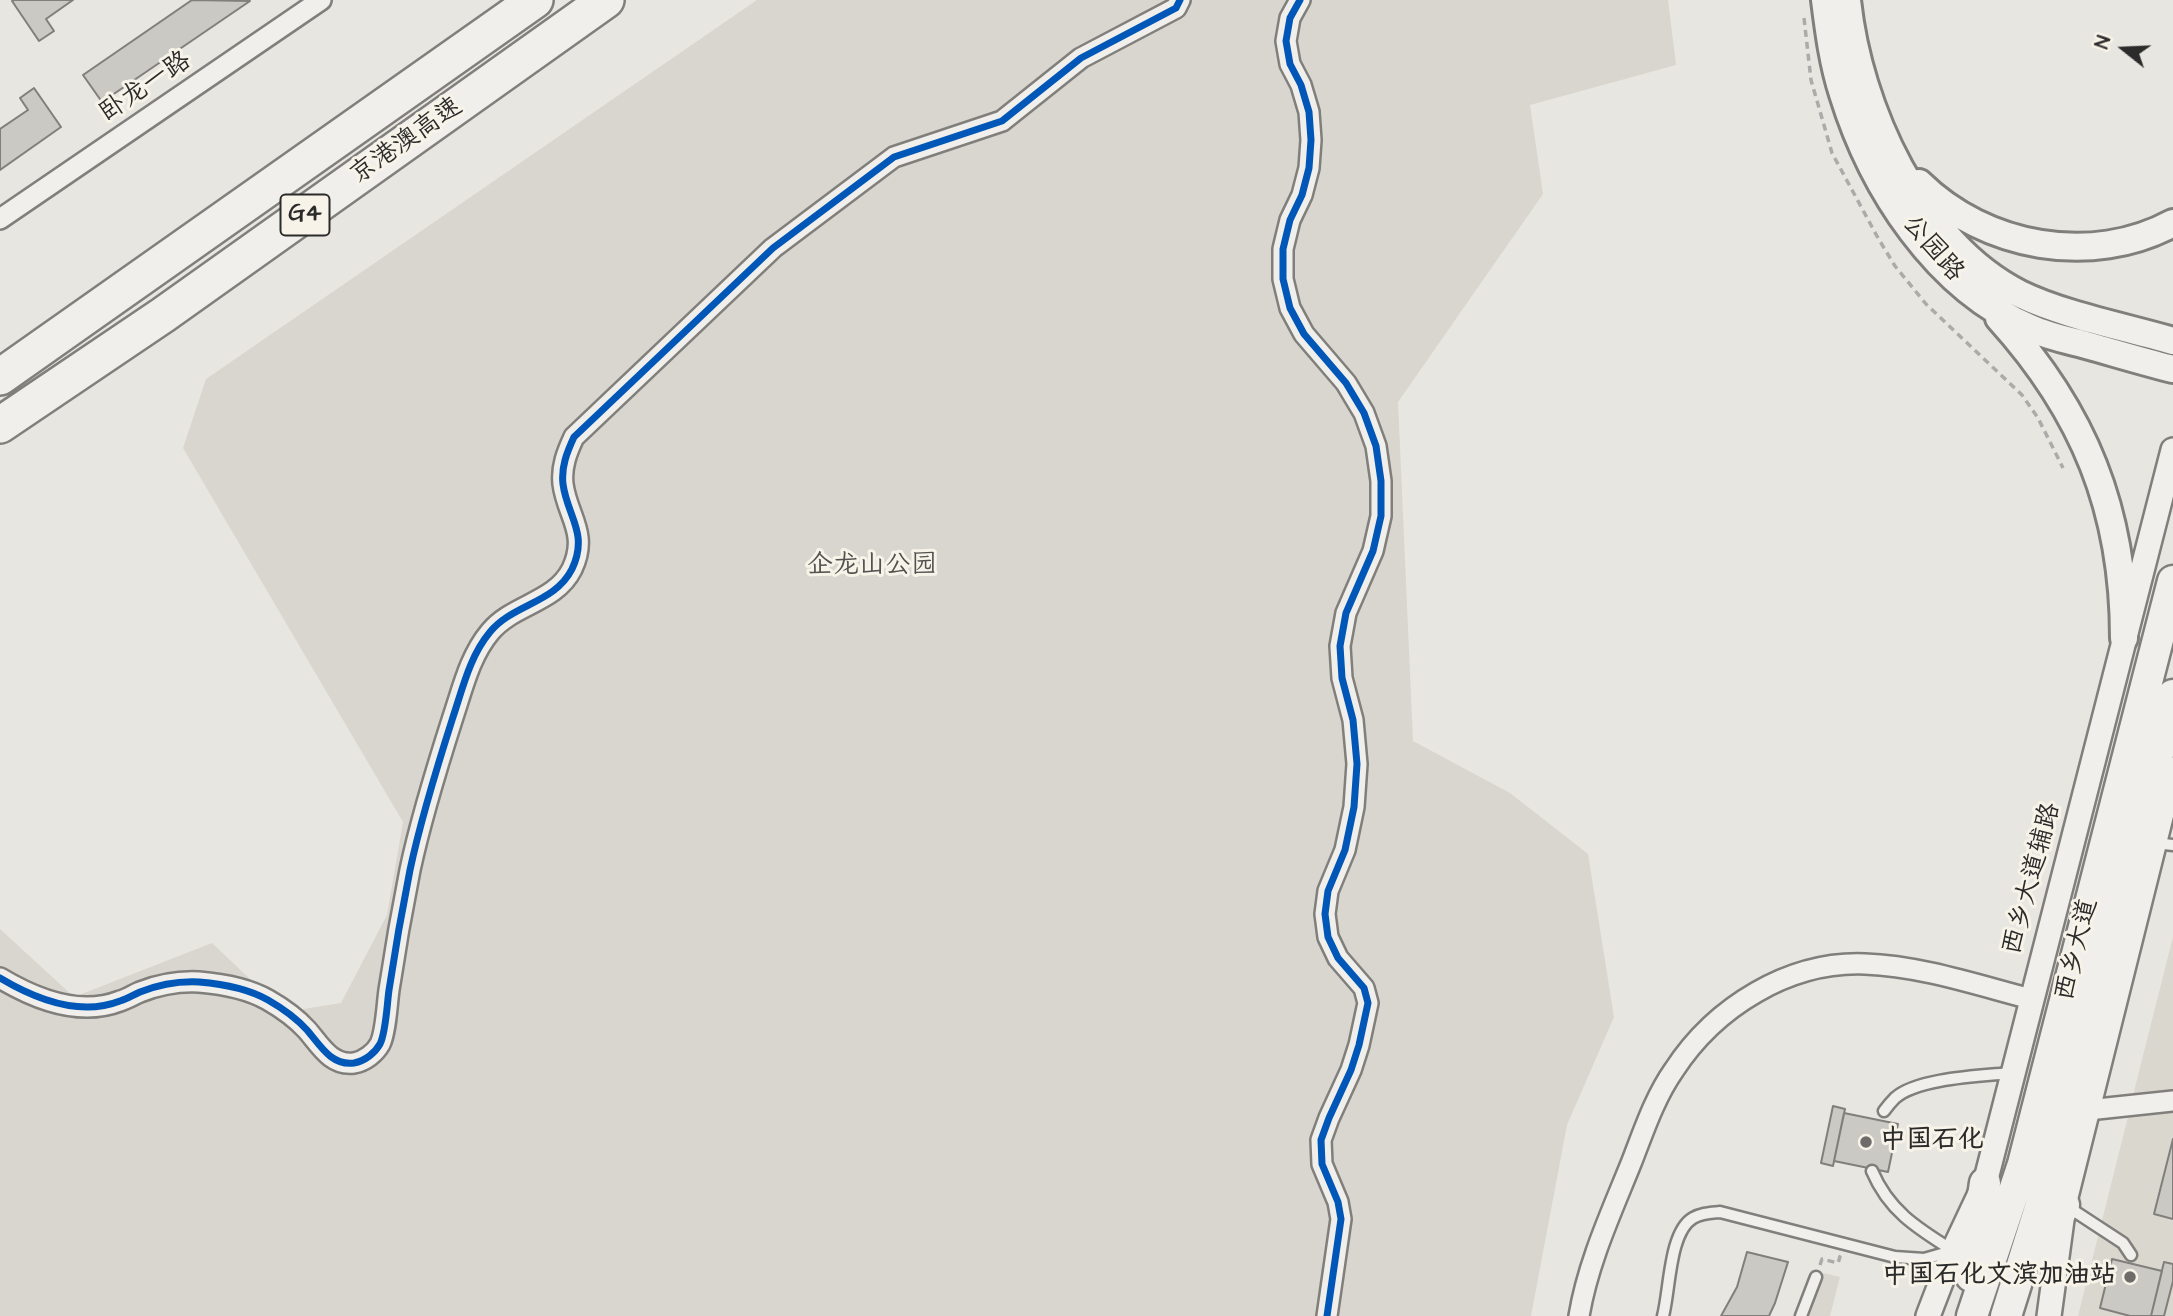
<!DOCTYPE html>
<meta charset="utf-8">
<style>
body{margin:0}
#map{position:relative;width:2173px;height:1316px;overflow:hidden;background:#e8e6e0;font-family:"Architects Daughter",sans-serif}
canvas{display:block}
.north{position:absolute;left:2089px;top:14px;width:70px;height:70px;-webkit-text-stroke:5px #f7f3e8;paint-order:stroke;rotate:288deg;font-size:19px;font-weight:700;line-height:28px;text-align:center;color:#2b2b2b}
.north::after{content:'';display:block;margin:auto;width:24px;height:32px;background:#2b2b2b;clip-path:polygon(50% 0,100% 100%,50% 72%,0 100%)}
</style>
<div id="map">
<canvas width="2173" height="1316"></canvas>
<div class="north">N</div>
</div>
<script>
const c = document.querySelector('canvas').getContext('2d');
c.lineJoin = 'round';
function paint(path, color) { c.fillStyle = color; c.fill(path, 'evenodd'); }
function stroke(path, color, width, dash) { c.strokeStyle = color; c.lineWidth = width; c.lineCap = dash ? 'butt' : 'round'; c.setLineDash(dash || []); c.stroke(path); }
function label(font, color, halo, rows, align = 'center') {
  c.font = font + ' "Architects Daughter","LXGW WenKai TC",sans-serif'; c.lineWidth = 6; c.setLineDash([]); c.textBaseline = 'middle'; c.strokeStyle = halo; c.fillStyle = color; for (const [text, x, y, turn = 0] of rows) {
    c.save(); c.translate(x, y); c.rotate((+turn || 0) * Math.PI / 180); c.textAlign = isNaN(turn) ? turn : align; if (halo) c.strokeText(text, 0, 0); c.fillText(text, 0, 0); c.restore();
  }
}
paint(new Path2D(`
 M2173,937V1091L2133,1095Z
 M2173,1112V1316H2078L2128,1117Z`), '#dad7cf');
paint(new Path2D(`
 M757,0H1668L1676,65L1530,105L1543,194L1398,402L1413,741L1510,793L1588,854L1614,1017L1567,1125L1531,1316H0V929L74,997L212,943L285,1012L341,1003L387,915L403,822L183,448L206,379Z
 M1811,1270L1840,1277L1830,1316H1798Z`), '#d8d6ce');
const building = new Path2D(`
 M14,0H73L46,19L54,31L39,41L12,1Z
 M192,0L250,1L102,102L83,75Z
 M34,88L61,127L0,170V129L28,110L20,98Z
 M1833,1106L1845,1109L1833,1166L1821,1163Z
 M1844,1113L1898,1124L1888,1172L1834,1161Z
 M2173,1139V1219L2154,1214Z
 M1747,1252L1788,1262L1775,1303L1769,1316H1721L1737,1287Z
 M2112,1259L2162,1271L2151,1316H2130L2100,1308Z
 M2164,1262L2173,1264V1281L2164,1316H2151Z`);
paint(building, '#cac9c4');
stroke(building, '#807f7c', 2);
const service = new Path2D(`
 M2155,843L2173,845
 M1884,1111C1887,1107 1891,1102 1895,1098C1917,1078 1981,1076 2011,1073
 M1872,1171C1889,1211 1917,1228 1952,1250
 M2068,1207L2123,1243L2131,1255
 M1663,1316C1670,1290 1669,1232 1693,1218C1702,1213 1710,1213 1720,1212L1895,1257L1924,1259L1952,1251
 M1801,1316L1816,1277`);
const minor = new Path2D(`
 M1300,0L1290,18L1286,41L1290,64L1301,85L1309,112L1311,140L1309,168L1302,195L1290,220L1283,249V279L1290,308L1304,334L1346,383L1364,413L1376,446L1381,481V516L1373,551L1346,613L1340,646L1342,678L1353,720L1357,764L1354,807L1345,850L1328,891L1325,914L1328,937L1338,958L1364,988L1368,1003L1359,1045L1351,1070L1329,1118L1321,1140L1322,1164L1338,1202L1341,1219L1327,1316
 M0,219L321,0
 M0,978C35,999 79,1017 120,1001C127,999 133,995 140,992C158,985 180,981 199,982C223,984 247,988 268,1000C282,1008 296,1018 307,1030C320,1045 331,1066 354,1063C365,1061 375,1053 380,1044C386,1032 387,1004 389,990C395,950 402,910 410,870C421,818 437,767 453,717C463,687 470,656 490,632C513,604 555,603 572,569C589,533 567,516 563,484C561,467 567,452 574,437L773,248L894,157L1002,121L1081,58L1176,8L1180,0
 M2088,1110L2173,1101
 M1579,1316C1588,1262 1612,1211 1632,1161C1644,1130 1655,1097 1674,1070C1715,1007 1789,961 1865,964C1921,966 1977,985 2031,999`);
const tertiary = new Path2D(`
 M1928,1316L1953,1251L1985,1183L2173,450
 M2049,1316L2064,1205L2173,769`);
const secondary = new Path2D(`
 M1825,0C1829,32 1833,63 1843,94C1872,188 1936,288 2030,328C2048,336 2067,340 2086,345C2115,353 2144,362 2173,369
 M1847,0C1858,107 1919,243 2020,294C2063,315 2125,327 2173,341
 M1919,183C1985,248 2092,267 2173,223
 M1999,318C2084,412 2124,510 2124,638`);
const primary = new Path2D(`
 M2042,1252L2064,1205
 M1971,1276L1985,1183
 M1972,1316L2023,1164L2173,581
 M2006,1316L2051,1173L2173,695`);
const motorway = new Path2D(`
 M0,377L535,0
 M0,425L163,315L606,0`);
stroke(service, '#807f7c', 15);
stroke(minor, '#807f7c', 24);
stroke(tertiary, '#807f7c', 28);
stroke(secondary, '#807f7c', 32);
stroke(primary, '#807f7c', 35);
stroke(motorway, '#807f7c', 40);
stroke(new Path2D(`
 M1804,18L1811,80L1832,153L1878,238L1895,266L1926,304L2022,395L2038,418L2063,468
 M1820,1265L1822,1259L1838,1263L1840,1257L1838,1256`), '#acaba9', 3.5, [7, 5]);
stroke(service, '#f0efeb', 10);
stroke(minor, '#f0efeb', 19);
stroke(tertiary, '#f0efeb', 23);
stroke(secondary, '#f0efeb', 26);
stroke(primary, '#f0efeb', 30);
stroke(motorway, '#f0efeb', 35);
stroke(new Path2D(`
 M1300,0L1290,18L1286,41L1290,64L1301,85L1309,112L1311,140L1309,168L1302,195L1290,220L1283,249V279L1290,308L1304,334L1346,383L1364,413L1376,446L1381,481V516L1373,551L1346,613L1340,646L1342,678L1353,720L1357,764L1354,807L1345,850L1328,891L1325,914L1328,937L1338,958L1364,988L1368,1003L1359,1045L1351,1070L1329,1118L1321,1140L1322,1164L1338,1202L1341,1219L1327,1316
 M0,978C35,999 79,1017 120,1001C127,999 133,995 140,992C158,985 180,981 199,982C223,984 247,988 268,1000C282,1008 296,1018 307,1030C320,1045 331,1066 354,1063C365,1061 375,1053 380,1044C386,1032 387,1004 389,990C395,950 402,910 410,870C421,818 437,767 453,717C463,687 470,656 490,632C513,604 555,603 572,569C589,533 567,516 563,484C561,467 567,452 574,437L773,248L894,157L1002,121L1081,58L1176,8L1180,0`), '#0057b8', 7);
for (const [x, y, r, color] of [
 [1866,1142,7,"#6d6c6a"],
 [2130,1277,7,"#6d6c6a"]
]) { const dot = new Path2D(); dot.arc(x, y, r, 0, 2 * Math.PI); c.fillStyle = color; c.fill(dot); stroke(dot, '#f7f3e8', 2.5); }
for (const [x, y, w] of [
 [305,215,49]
]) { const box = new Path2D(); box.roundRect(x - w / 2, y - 20.5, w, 41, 5); c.fillStyle = '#f7f3e8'; c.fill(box); stroke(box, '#2b2b2b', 2); }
label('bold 24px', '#2b2b2b', null, [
 ["G4",305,215]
]);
label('26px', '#2b2b2b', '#f7f3e8', [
 ["卧龙一路",146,88,-34],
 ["京港澳高速",407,142,-35],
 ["公园路",1932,249,49],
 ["西乡大道辅路",2033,879,-75],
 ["西乡大道",2078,950,-76]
]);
label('26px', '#535250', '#f7f3e8', [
 ["企龙山公园",872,567]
]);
label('bold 26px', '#2b2b2b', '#f7f3e8', [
 ["中国石化",1880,1142],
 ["中国石化文滨加油站",2116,1277,"right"]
], 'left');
</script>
